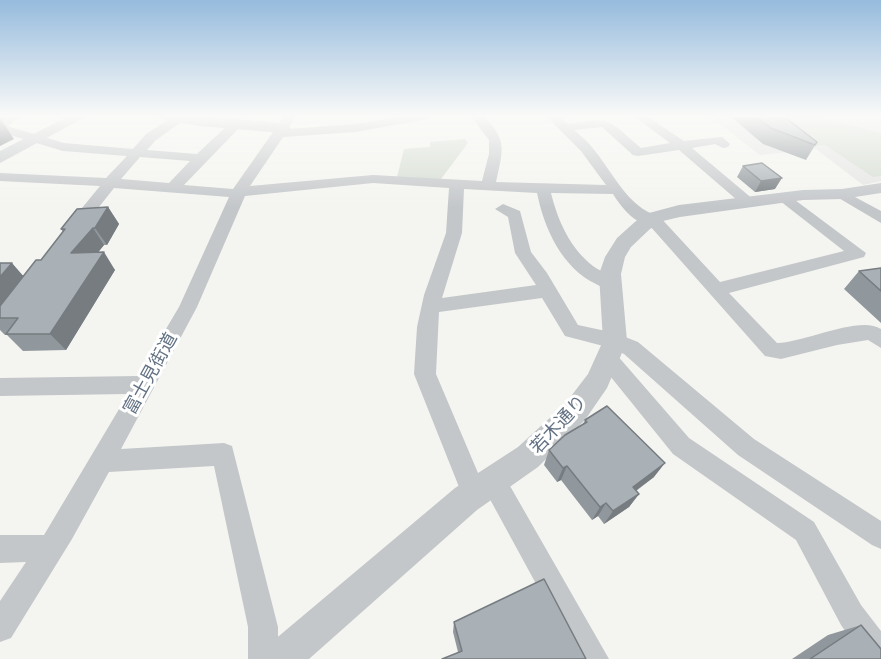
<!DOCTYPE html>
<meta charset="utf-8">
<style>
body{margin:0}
canvas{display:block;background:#f4f5f0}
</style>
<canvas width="881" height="659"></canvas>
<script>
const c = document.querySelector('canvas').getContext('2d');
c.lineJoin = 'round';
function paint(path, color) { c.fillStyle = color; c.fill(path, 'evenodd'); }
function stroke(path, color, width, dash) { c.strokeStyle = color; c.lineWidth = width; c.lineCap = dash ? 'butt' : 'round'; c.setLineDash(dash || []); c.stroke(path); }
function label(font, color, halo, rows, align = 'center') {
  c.font = font + ' Helvetica,"Noto Sans JP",sans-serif'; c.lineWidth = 6; c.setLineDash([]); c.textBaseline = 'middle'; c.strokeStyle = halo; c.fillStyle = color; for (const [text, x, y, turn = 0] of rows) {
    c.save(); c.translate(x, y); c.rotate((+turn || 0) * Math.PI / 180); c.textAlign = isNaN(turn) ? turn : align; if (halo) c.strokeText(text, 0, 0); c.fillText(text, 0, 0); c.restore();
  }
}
paint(new Path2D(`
 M708,115H881V181L863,185L816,149L760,155Z`), '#e5e6e4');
paint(new Path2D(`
 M775,115H810L881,133V176L873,177L825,145L814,146Z
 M465,139L468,143L441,179L397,177L404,149L430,147V142Z`), '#d4dcd1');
paint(new Path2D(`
 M10,115H25L7,126L64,143L133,149L146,134L175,115H180L185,118L183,121L156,140L147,150L197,154L232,121H240L242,124L240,127L184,185L233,189L285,115H297L288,129L355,124L409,115H434L428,119L355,132L283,137L250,186L373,175L482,181L489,154V140L470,115H482C508,139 503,150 496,182L606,185L581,151L545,115H558L568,124C612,116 607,119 641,148L670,143L632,115H645L684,141L722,137L730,144L728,147L723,148L715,144L692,148L754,200L757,203L754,206H744L679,150L638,156L633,155L602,127L574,130C580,135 586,140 591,146C612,170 627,208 659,216L720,282L844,251L775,197L777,194H787L866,253L864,257L729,293L777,343C804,343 859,315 881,329V348L868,340L837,345L781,359L765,356L650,226C634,223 621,207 613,194L551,193C558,221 570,248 593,266C601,272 615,276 620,284L617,288C609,291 603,288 596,284C562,268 544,228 537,193L464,189L462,233L442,298L536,285L515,253L508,217L495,209L503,204L520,211L531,252L547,273L578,325L615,333L638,342L754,439L881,521V549L872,545L738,455L624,354L611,348L565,336L542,298L439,312L436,374L481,480L484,472L493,468L502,472L609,659H577L486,492L483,502L474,505L465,502L414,374L417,327L424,295L446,233L449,188L373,183L245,196L197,307L121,449L224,443L232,446L278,627V659H248V627L214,466L109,472L72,539L11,638L0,642V601L26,562L0,563V535H44L128,394L0,396V378L138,376L179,307L229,197L114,188L80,231H68L66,228L68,225L100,186L0,181V173L106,178L127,156L63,151L0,132V120ZM140,157L190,161L169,183L121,179Z
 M842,190L881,211V223L837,197L835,194L837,191Z
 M609,352L616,354L689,438L814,522L861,605L881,631V659H864L841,625L796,540L673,454L602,366L599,360L602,354Z`), '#c4c7ca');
paint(new Path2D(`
 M71,115H89L0,163V151Z
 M155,115H188L283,123L291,128L283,133L199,126L162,119L157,118Z
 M881,183V193L842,199L803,200L680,217L663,221L650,229L631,247L625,257L621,274L627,341L607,388L585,420L538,467L477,510L309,659H261L267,646L455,488L518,447L565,404L588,374L603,341L599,274L605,257L617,238L636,221L649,213L679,205L803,190L842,189Z`), '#c4c7ca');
stroke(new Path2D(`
 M0,120L9,115`), '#a3a8af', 3, [6, 3]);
paint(new Path2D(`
 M729,115H782L817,142L806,160L763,144Z
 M743,166L775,189L755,192L737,177Z
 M108,207L119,224L107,245H104L98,252L115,270L66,350L23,351L7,335H5L0,330V263L24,276L41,260L63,232L61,229Z
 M881,268V323L844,289L859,271Z
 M585,420L654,477L636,491L639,494L629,507L604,524L598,516L592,520L561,480L557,482L544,465L549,450L583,424Z
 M454,622L586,659L458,652L453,632Z
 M861,625L881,659H792L828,635Z`), '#91989d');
paint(new Path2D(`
 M0,118L14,139L0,146Z
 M782,178L775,189L755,192L761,181Z
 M108,207L119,224L107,245L95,228Z
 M93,228L104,245L84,270L71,253Z
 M104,252L115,270L66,350L50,334Z
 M12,263L25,278L0,309V277Z
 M665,463L654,477L623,500L633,487Z
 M567,466L561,480L557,482L563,468Z
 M639,494L629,507L604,524L613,511Z
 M606,503L598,516L592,520L600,507Z`), '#767c80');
const building = new Path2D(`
 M754,115H782L817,142L815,145L771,128Z
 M762,163L782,178L761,181L743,166Z
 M108,207L95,228H93L71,253L104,252L50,334H6L18,318H0V306L36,260H41L65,229H61L77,209Z
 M0,263H12L0,277Z
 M881,268V291L859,271Z
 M607,406L665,463L633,487L639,494L613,511L606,503L600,507L567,466L563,468L549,450L565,435L587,422L585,420Z
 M544,579L586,659H442L462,651L454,622Z
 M861,625L881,649V659H810Z`);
paint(building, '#a9b1b7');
stroke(building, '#767c80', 1.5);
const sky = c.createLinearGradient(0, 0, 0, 207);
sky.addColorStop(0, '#96bbdd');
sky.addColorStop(0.56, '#fafaf8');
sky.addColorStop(1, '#fafaf800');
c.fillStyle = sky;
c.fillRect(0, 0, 881, 207);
label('18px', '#627183', '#fff', [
 ["富士見街道",151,374,-61],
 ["若木通り",559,425,-47]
]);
</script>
